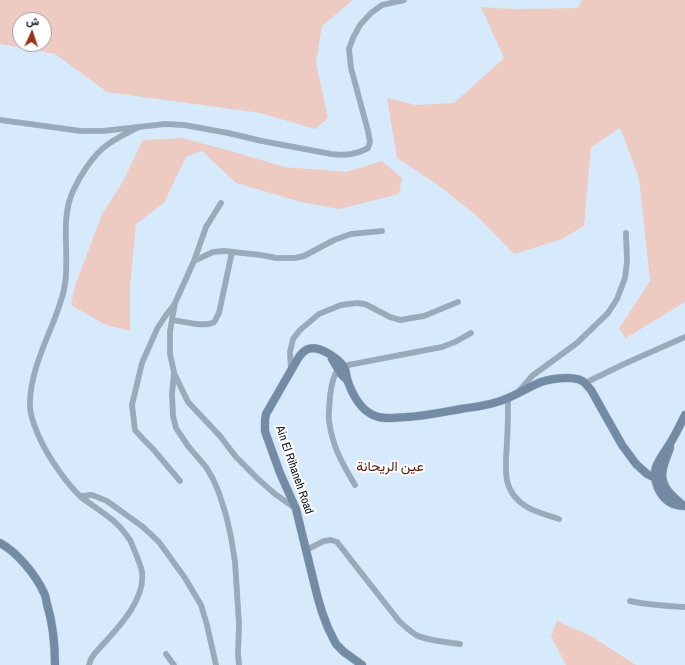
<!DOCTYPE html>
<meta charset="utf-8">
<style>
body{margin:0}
#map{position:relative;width:685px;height:665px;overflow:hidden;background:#d7eafc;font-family:"Archivo Narrow",Vazirmatn,sans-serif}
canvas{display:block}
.north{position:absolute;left:12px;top:12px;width:40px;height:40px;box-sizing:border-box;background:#fff;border:1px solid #9da0a2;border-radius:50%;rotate:3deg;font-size:11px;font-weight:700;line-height:16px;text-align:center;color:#0b1117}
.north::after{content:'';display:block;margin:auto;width:14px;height:18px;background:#9a311a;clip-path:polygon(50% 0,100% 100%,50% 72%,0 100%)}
</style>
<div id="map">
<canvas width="685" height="665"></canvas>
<div class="north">ش</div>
</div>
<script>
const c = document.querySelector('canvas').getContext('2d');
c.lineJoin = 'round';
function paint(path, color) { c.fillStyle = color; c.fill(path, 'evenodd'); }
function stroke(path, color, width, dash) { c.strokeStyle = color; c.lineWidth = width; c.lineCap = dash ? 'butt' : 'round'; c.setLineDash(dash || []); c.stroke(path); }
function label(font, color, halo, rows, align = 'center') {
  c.font = font + ' "Archivo Narrow",Vazirmatn,sans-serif'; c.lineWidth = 4; c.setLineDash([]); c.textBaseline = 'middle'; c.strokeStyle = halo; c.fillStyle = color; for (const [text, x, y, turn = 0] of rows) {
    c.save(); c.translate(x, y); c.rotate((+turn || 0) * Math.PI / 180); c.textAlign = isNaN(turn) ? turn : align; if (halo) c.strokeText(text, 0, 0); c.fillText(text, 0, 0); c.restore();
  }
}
paint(new Path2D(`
 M0,0H353L322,26L316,63L328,118L315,129L260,113L107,92L55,54L0,44ZM20,20H44V44H20Z
 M582,0H685V302L626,338L619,329L650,281L639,178L620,128L591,147L584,226L562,239L514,254L478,217L438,185L397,158L387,98L416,105L454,103L504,58L481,7L513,9L578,8Z
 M183,138L234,152L285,167L346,172L382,161L402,178L399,194L339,209L301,202L236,183L202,151L186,157L164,203L136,224L130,287V331L106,325L71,305L75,285L86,257L102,214L122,183L143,140Z
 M557,621L591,636L636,665H566L551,636Z`), '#eecbc2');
const street = new Path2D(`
 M0,120L81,131H103L165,124L184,125L228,133L262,141L331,154C345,156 356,155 368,148L370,142L368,131L351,68L349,49L353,38L360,25L371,13L382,5L404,0
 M194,261L206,227L221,203
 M174,305L166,315L157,329L142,363L132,405L135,430L143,439L153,449L180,481
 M172,320C182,321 205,328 214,322C216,320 217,316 219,313L232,252
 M291,370L290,352L293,339L300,330L319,314L341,305L357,303L365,304L390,317L400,320L424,316L458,302
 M174,373L188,402L220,436L236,457L258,479L275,494L295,508
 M585,383L624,364L685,337
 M519,391L532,376L577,343L608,313L617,299L625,278L627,262L626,233
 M508,398C508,412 508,427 507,441C506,467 500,491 527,507C535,512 550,516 559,519
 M355,485C342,463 332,446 329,420C328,412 330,404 330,396C331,388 333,376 338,369C339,368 341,367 343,366L442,347L455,342L471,333
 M81,496L92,495L107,501L143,527L159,542L185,578L201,605L207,625L216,665
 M306,550L324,541L331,540L337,542L399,621C404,626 410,631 416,635C428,641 447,642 460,644
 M630,601C648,605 666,606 685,607
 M166,654L174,665
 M89,665L91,659L95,653C113,633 146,602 142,572C141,566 138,560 136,554C134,550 132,544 130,540C124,531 115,521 106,515C98,509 89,503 81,497C66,483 49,458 40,439C36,430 30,415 30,406C29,379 43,347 53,323C58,310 63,298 65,284C70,253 59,219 74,189C80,176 91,159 102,149C113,139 127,133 139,127
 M239,665L238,654L239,624L235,562L231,537L226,515L219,493L213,479L206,467L188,446L176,428L173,416L172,394L174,372L170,354V331L175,303L194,261L213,252L224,251L261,255L276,258H295L304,256L334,240L351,234L382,231`);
const secondary = new Path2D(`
 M332,359L341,374L348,381
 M685,415C681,423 677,432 672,440C667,449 660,457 656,467C652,481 660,498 673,504C676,505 681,506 685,506
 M670,447C668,455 664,462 663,469C659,486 672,496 684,506
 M0,543C17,552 36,575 44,593C46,596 46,601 47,604C53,624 55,644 55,665
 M362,665L344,652L336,644L328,628L322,612L317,595L296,509L280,473L267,437L265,431V420L266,414L297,360C300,355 303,351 308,349C319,345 338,358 344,367C347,372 346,377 348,382C352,393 360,408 371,414C381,420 395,418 407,417C425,416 443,412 461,409C473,407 485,406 497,402C512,398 526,388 541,382C550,379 559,378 568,378C574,378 581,379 585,383C587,385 589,388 591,390L622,445L636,464L647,474L655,478H662`);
stroke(street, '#b6c7d7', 6);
stroke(secondary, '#b6c7d7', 9);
stroke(street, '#99aaba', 5.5);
stroke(secondary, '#738ca3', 8);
label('12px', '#0b1117', '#fff', [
 ["Ain El Rihaneh Road",294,470,71]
]);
label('14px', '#5b180a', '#fff', [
 ["عين الريحانة",390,467]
]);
</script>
